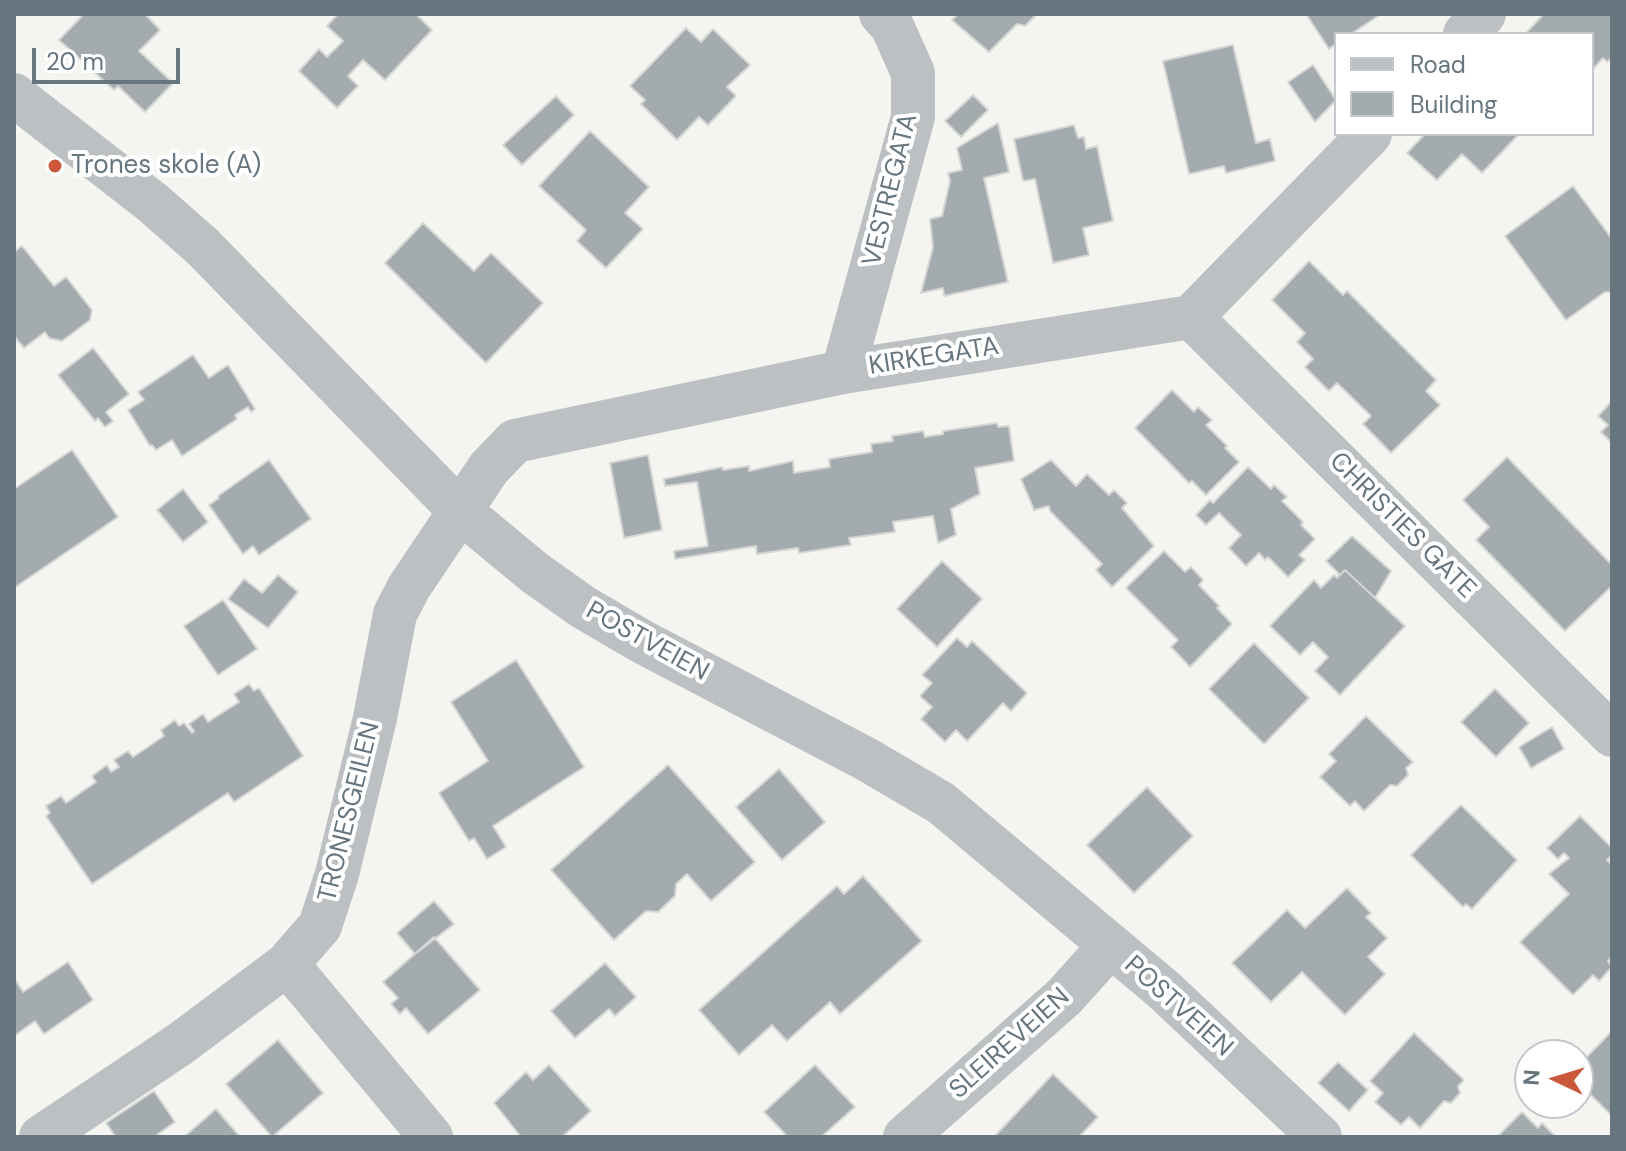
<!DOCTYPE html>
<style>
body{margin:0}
#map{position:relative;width:1626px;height:1151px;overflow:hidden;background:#f4f4f1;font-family:"DM Sans",sans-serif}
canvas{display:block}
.frame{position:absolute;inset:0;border:16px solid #67757e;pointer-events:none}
.legend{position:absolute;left:1334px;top:32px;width:260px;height:104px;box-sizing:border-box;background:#fff;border:2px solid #c2c8cb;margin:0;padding:10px 14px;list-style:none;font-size:24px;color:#67757e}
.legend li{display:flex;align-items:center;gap:16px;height:40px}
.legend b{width:40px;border:2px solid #c2c8cb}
.north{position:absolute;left:1514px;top:1039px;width:80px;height:80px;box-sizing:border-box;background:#fff;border:2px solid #c2c8cb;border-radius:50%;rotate:274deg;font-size:22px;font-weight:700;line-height:32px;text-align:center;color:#67757e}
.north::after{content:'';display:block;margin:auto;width:28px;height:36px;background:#cb583b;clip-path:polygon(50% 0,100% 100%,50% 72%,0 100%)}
.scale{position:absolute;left:32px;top:48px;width:148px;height:36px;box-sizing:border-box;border:4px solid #67757e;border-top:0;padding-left:10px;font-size:24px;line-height:28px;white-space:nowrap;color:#67757e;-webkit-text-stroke:6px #fff;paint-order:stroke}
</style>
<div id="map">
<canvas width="1626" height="1151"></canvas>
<div class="frame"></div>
<ul class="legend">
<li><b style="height:10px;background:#bcc0c2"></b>Road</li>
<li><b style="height:22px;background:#a4abaf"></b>Building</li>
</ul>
<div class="north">N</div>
<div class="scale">20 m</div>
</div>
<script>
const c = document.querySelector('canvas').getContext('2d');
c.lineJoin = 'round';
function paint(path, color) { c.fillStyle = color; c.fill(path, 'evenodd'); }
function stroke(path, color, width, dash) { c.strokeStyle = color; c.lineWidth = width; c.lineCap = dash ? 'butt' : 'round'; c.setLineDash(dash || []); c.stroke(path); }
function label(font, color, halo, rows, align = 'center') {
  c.font = font + ' "DM Sans",sans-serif'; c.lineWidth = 8; c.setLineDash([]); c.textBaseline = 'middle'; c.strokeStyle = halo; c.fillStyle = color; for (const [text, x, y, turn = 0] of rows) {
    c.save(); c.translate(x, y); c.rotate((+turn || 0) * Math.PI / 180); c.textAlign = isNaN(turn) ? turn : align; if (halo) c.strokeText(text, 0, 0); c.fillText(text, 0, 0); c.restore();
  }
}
const building = new Path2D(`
 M84,14H145L160,30L139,51L173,83L145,112L118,86L114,90L59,40Z
 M338,14H416L432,30L385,80L363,60L348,76L358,86L337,108L299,71L319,49L327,57L343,41L327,26Z
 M958,14H1034L1035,16L1025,26L1017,24L989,52L952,20Z
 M1306,14H1381L1351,34H1336V44L1329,49Z
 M1544,14H1612V57L1607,62L1603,58L1594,68L1592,66V34H1525Z
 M686,28L701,42L713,29L750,65L727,87L736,96L708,125L699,117L677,140L641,104L645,100L630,86Z
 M1233,45L1256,143L1270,139L1275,161L1226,173L1224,166L1189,174L1163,61Z
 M1313,65L1336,100L1315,122L1288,82Z
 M973,95L988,110L961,137L945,121Z
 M556,96L574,115L522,165L503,145Z
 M998,123L1009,172L984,178L1008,282L944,296L943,288L921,293L933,247L930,219L942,216L950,181L948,173L962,170L957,148Z
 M1074,125L1078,138L1084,137L1086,149L1097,146L1113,221L1083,228L1089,255L1053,263L1035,179L1023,181L1014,139Z
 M590,131L649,187L625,213L643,229L606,268L577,241L586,230L539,186Z
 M1425,134H1519L1482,173L1462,154L1437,180L1407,153Z
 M1573,186L1612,239V292H1605L1566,320L1505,236Z
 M423,223L474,271L491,253L543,303L486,363L385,263Z
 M22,246L54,286L66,277L92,310L90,320L62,341L49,338L45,332L24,348L14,336V252Z
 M1309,261L1343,295L1347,291L1436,380L1426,391L1440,405L1391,453L1363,424L1371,416L1337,383L1329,391L1305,367L1313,359L1297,342L1305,333L1272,300Z
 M93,348L129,394L106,412L113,421L105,427L98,418L95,421L58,375Z
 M193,355L209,378L228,365L255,409L251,412L248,407L235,415L237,419L182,456L172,440L156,450L152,445L150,446L128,410L144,400L138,392Z
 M1172,390L1194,412L1198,407L1212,420L1206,425L1227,446L1225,448L1239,462L1206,495L1192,481L1189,483L1135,428Z
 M1612,401V443L1601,432L1608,425L1598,416Z
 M997,423L998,427L1009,426L1014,461L975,468L980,494L951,509L956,535L938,543L933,516L893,522L895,532L849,538L851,545L799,553L798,548L757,554L756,546L675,559L674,551L708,546L697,482L665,486L664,479L722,467L723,470L749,466V471L793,461L794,473L830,467L829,459L872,452L871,444L893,441L892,436L923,431L925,437L943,434V431Z
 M72,450L118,517L14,588V489Z
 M648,455L662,530L624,538L610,463Z
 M1507,457L1612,565V586L1565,631L1476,540L1489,527L1463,500Z
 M269,460L311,519L259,555L253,546L243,554L209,505L219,498L218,496Z
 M1051,460L1076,486L1087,474L1109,495L1114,490L1127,503L1122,508L1154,546L1112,587L1096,570L1102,564L1050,511L1049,506L1034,510L1021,479Z
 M1248,467L1271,489L1274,485L1287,497L1282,501L1303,522L1301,525L1315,539L1299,555L1305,560L1288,577L1268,557L1265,560L1259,553L1246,566L1229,548L1241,535L1219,513L1206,525L1196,515L1210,500L1213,503Z
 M183,489L208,522L183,542L157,510Z
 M1352,536L1391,571L1375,598L1345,570L1340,575L1326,561Z
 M1164,551L1185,572L1191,567L1203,580L1199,585L1219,606L1217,608L1232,624L1190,667L1171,647L1178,640L1126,588Z
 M942,561L982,599L937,647L897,609Z
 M1345,570L1405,626L1340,695L1315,671L1328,657L1313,642L1300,655L1270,626L1314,580L1321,588L1334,575L1337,578Z
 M278,575L298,592L268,628L228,599L244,579L262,593Z
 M223,600L257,649L218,675L184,626Z
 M957,638L967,647L972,641L1027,693L1011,711L1003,703L967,741L956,730L945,742L921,719L932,707L920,696L932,683L922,675Z
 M1254,643L1309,698L1264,744L1209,689Z
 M516,660L584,767L493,826L506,847L487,859L474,838L469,841L439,793L488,761L451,702Z
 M249,684L254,691L259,688L303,756L234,802L228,793L92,884L46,816L50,813L46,806L61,796L66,803L96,782L92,776L107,765L111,772L119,767L114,760L128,751L133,757L164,736L161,730L175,720L179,726L184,723L192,733L194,731L189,724L203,714L208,722L239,702L234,694Z
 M1495,689L1529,723L1496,757L1461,722Z
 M1366,716L1413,762L1406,768L1408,775L1397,786L1390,785L1364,811L1355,801L1350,806L1320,777L1336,761L1329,754Z
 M1552,727L1564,749L1531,768L1519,747Z
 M668,765L755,862L711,901L687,874L676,884L675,896L658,912L646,911L614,940L551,870Z
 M779,769L825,822L782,860L736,807Z
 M1147,787L1193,836L1134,893L1087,845Z
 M1461,805L1517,860L1472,909L1466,904L1463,907L1411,855Z
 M1580,816L1612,848V855L1607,860L1612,865V956L1608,961L1612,967L1599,981L1593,975L1573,995L1520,942L1569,894L1549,874L1569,858L1564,853L1558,859L1547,848Z
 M863,876L922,941L840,1014L830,1002L787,1041L772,1025L739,1055L699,1010L837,886L844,894Z
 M1347,888L1371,913L1366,917L1387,938L1368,957L1385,974L1345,1015L1302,972L1271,1002L1232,963L1287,910L1305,928Z
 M434,901L454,924L415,954L397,933Z
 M434,937L480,990L428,1034L406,1008L400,1014L391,1004L398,998L383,982Z
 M68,962L93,1000L44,1034L35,1021L14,1036V978L23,992Z
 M605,963L636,997L615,1016L609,1009L575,1038L551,1011Z
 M1612,1031V1116L1578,1082V1066Z
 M1414,1033L1464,1080L1458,1086L1460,1093L1451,1103L1444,1101L1420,1128L1409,1117L1401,1125L1375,1102L1383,1093L1370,1081Z
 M278,1040L323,1093L272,1137L226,1084Z
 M1338,1062L1368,1090L1349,1111L1318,1083Z
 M549,1065L591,1111L562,1137H521L494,1103L526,1072L533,1080Z
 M815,1065L855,1107L821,1137H788L764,1112Z
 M1053,1074L1098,1117L1079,1137H994Z
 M154,1091L175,1122L154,1137H116L106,1123Z
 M216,1109L240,1137H184Z
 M1522,1112L1538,1128L1542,1123L1556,1137H1497Z`);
paint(building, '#a4abaf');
stroke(building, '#d6d6d4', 2);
stroke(new Path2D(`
 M1465,34L1484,14
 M14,95L153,203L203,247L460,511L535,573L583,607L641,641L866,759L941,803L1164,990L1320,1137
 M1191,317L1612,735
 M843,372L913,117V73L892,26L881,14
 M287,964L431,1137
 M41,1137L180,1044L287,964L320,926L337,874L375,718L395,614L409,587L489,468L515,441L843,372L1191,317L1370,134
 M905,1137L1064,997L1110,946`), '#bcc0c2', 44);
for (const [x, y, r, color] of [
 [55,166,8,"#cb583b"]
]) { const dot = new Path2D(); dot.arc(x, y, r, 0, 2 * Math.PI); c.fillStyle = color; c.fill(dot); stroke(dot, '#fff', 3); }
label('26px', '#67757e', '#fff', [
 ["Trones skole (A)",71,166]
], 'left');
label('26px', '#67757e', '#fff', [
 ["VESTREGATA",891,190,-76],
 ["KIRKEGATA",934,357,-9],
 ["CHRISTIES GATE",1402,526,45],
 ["POSTVEIEN",647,642,29],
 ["TRONESGEILEN",350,812,-76],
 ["POSTVEIEN",1178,1007,42],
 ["SLEIREVEIEN",1010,1044,-42]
]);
</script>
